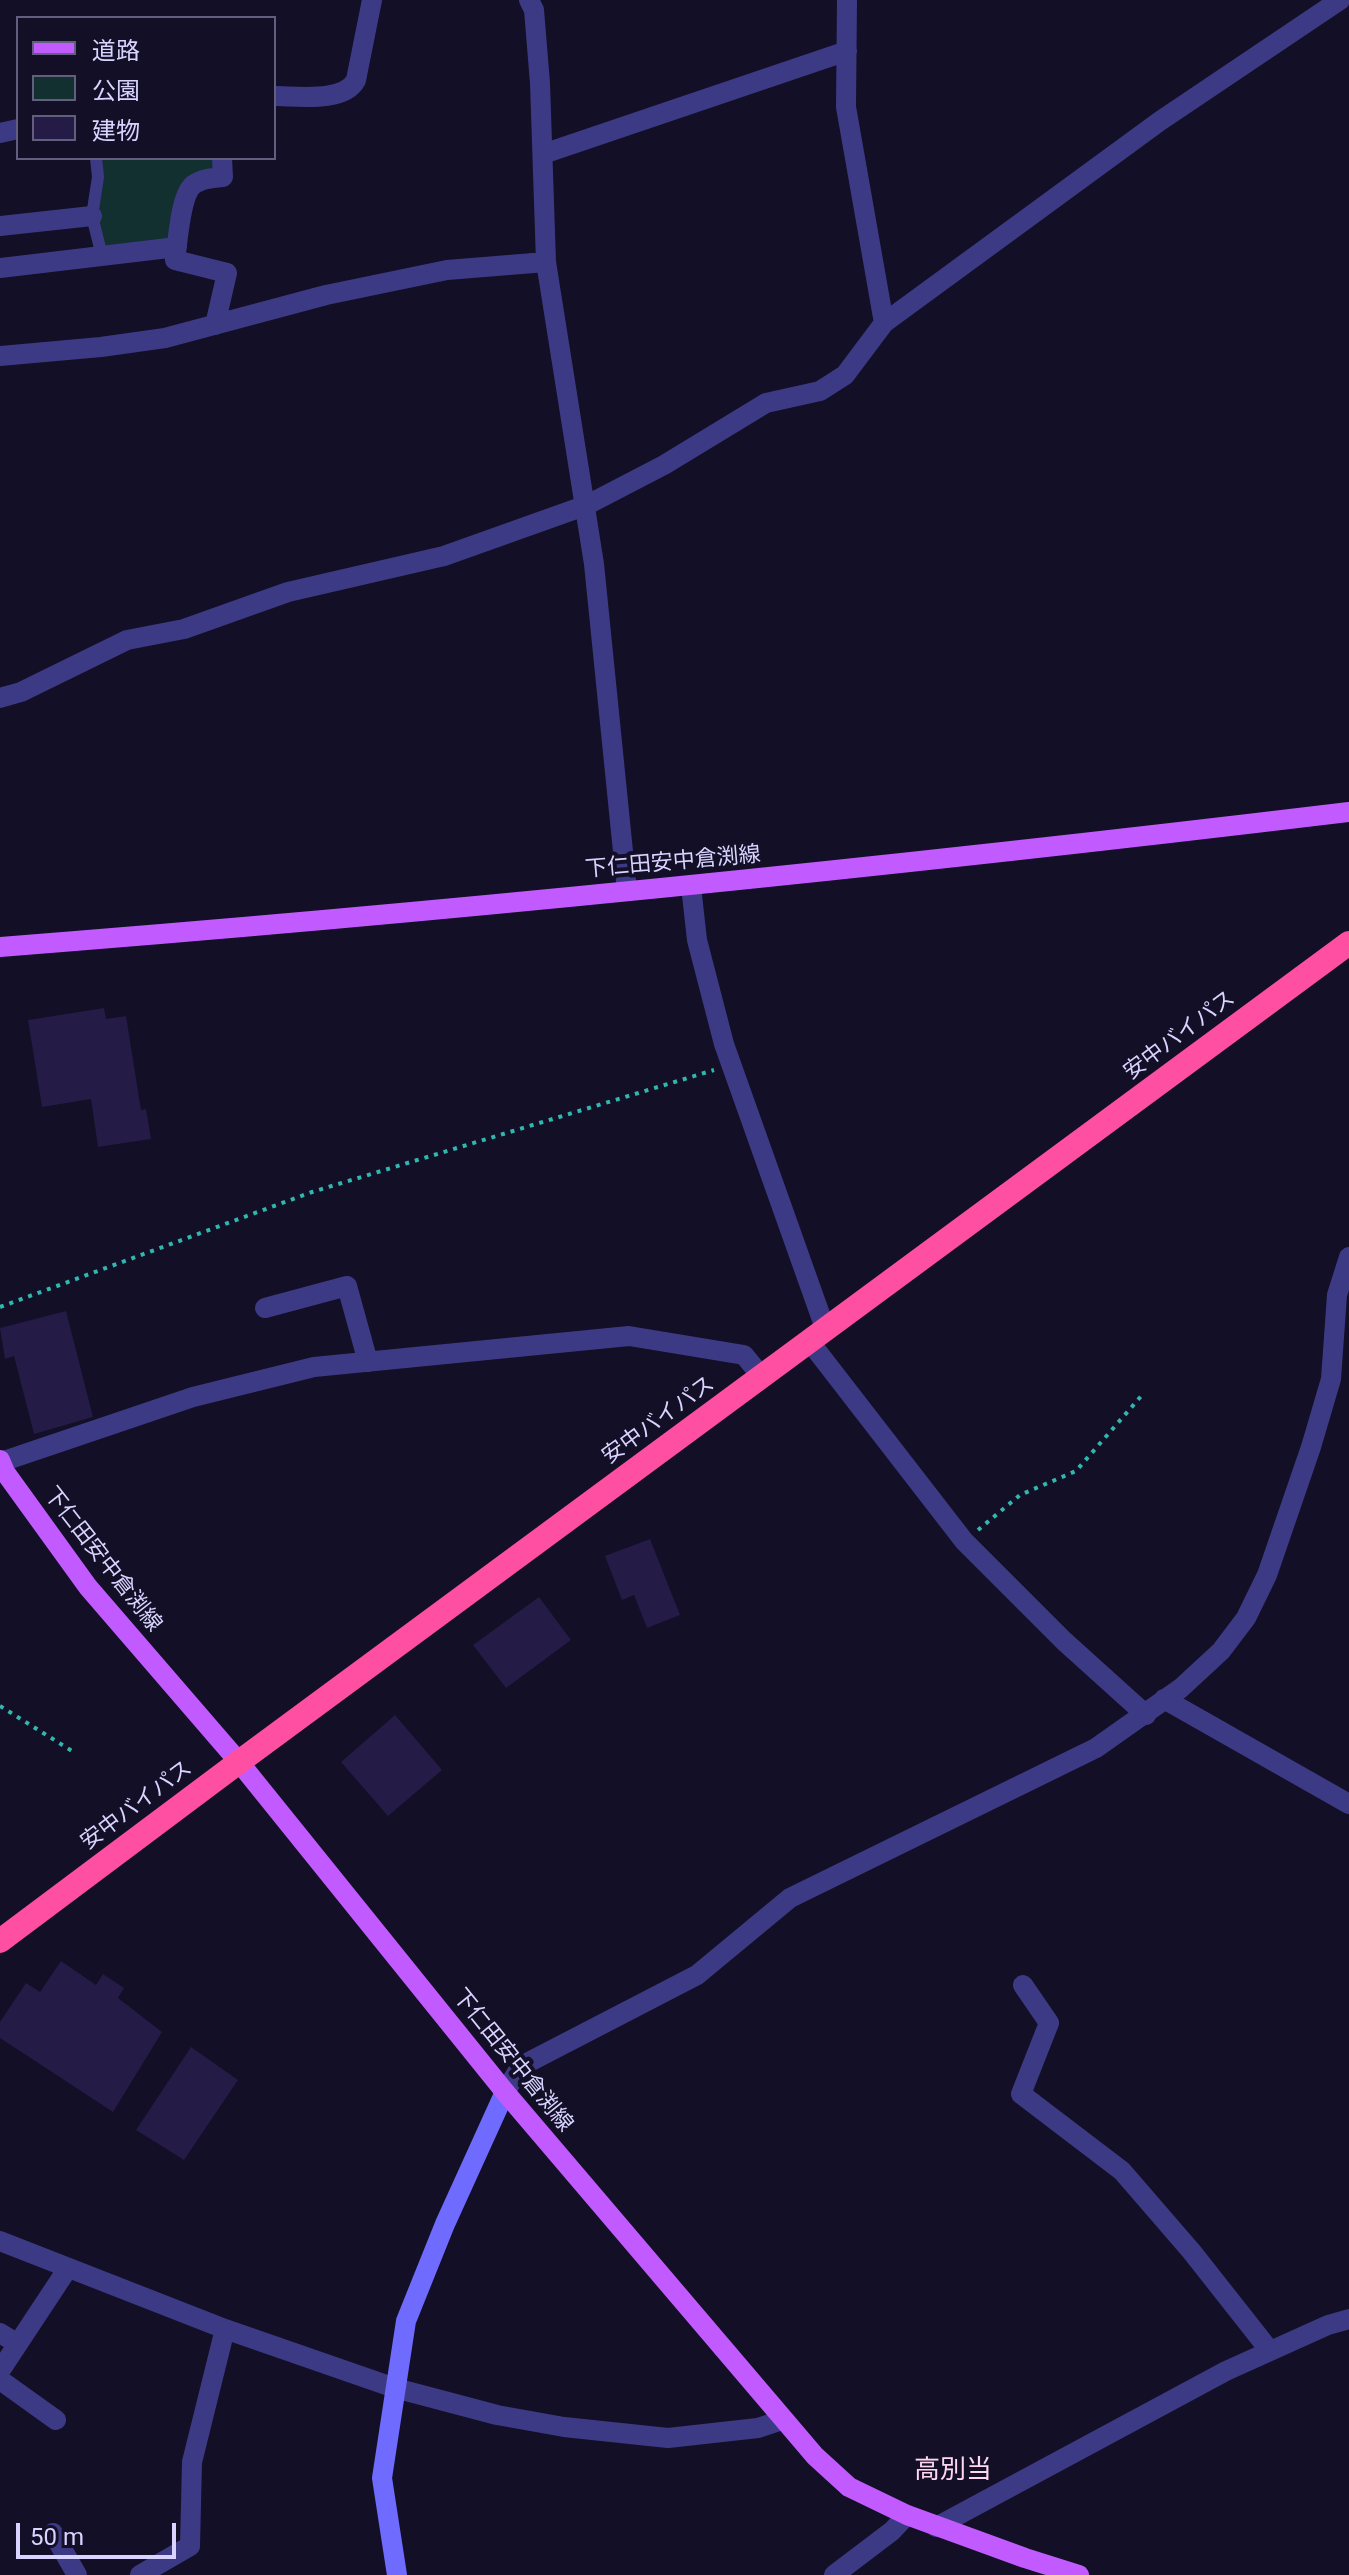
<!DOCTYPE html>
<meta charset="utf-8">
<style>
body{margin:0}
#map{position:relative;width:1349px;height:2575px;overflow:hidden;background:#130f26;font-family:Roboto,"Noto Sans JP",sans-serif}
canvas{display:block}
.legend{position:absolute;left:16px;top:16px;width:260px;height:144px;box-sizing:border-box;background:#130f26;border:2px solid #625e7d;margin:0;padding:10px 14px;list-style:none;font-size:24px;color:#d9d4ff}
.legend li{display:flex;align-items:center;gap:16px;height:40px}
.legend b{width:40px;border:2px solid #625e7d}
.scale{position:absolute;left:16px;top:2523px;width:160px;height:36px;box-sizing:border-box;border:4px solid #d9d4ff;border-top:0;padding-left:10px;font-size:24px;line-height:28px;white-space:nowrap;color:#d9d4ff;-webkit-text-stroke:6px #130f26;paint-order:stroke}
</style>
<div id="map">
<canvas width="1349" height="2575"></canvas>
<ul class="legend">
<li><b style="height:10px;background:#c25bff"></b>道路</li>
<li><b style="height:22px;background:#12302f"></b>公園</li>
<li><b style="height:22px;background:#241b47"></b>建物</li>
</ul>
<div class="scale">50 m</div>
</div>
<script>
const c = document.querySelector('canvas').getContext('2d');
c.lineJoin = 'round';
function paint(path, color) { c.fillStyle = color; c.fill(path, 'evenodd'); }
function stroke(path, color, width, dash) { c.strokeStyle = color; c.lineWidth = width; c.lineCap = dash ? 'butt' : 'round'; c.setLineDash(dash || []); c.stroke(path); }
function label(font, color, halo, rows, align = 'center') {
  c.font = font + ' Roboto,"Noto Sans JP",sans-serif'; c.lineWidth = 8; c.setLineDash([]); c.textBaseline = 'middle'; c.strokeStyle = halo; c.fillStyle = color; for (const [text, x, y, turn = 0] of rows) {
    c.save(); c.translate(x, y); c.rotate((+turn || 0) * Math.PI / 180); c.textAlign = isNaN(turn) ? turn : align; if (halo) c.strokeText(text, 0, 0); c.fillText(text, 0, 0); c.restore();
  }
}
paint(new Path2D(`
 M100,158H215L216,169L204,172L171,241L103,249L96,211Z`), '#12302f');
paint(new Path2D(`
 M104,1008L106,1019L126,1016L141,1110L146,1109L151,1139L98,1147L91,1099L42,1107L28,1020Z
 M66,1311L93,1417L34,1434L14,1356L5,1359L0,1328Z
 M650,1539L680,1615L647,1628L634,1595L622,1600L605,1556Z
 M539,1597L571,1640L506,1688L473,1645Z
 M395,1715L442,1770L388,1816L341,1762Z
 M61,1961L96,1985L103,1974L124,1988L118,1998L162,2032L113,2112L0,2038V2022L26,1983L40,1992Z
 M191,2047L238,2080L184,2160L136,2130Z`), '#241b47');
stroke(new Path2D(`
 M0,1307L312,1192L714,1070
 M978,1530L1020,1495L1076,1471L1143,1394
 M0,1706L72,1751`), '#2fb8b0', 4, [4, 6]);
stroke(new Path2D(`
 M96,158L98,177L92,216L102,256`), '#3d3a85', 12);
stroke(new Path2D(`
 M529,0L534,10L540,83L546,262L594,564L627,891
 M847,0L846,107L884,323
 M274,96C297,96 344,103 356,80L372,0
 M0,133L18,129
 M543,154L847,51
 M0,226L92,216
 M0,268L177,247
 M215,325L227,273L175,260C178,242 180,198 192,186C200,179 212,178 223,177L222,158
 M0,356L101,347L165,338L326,295L447,270L546,262
 M0,698L21,692L127,640L184,629L288,592L444,556L587,505L664,465L766,403L820,391L845,375L884,323L1160,121L1340,0
 M691,886L697,940L724,1044L826,1331
 M265,1308L347,1286L368,1362
 M810,1342L964,1541L1064,1641L1146,1715
 M1,1462L193,1397L314,1367L629,1336L744,1355L762,1377
 M1164,1699L1349,1804
 M1023,1985L1049,2023L1021,2094L1122,2171L1192,2252L1270,2351
 M505,2092L519,2069L529,2062L697,1975L790,1898L1096,1748L1181,1688L1221,1651L1246,1618L1267,1575L1311,1447L1331,1379L1337,1295L1349,1257
 M0,2241L225,2329L395,2388L497,2415L564,2427L668,2438L758,2428L782,2420
 M0,2333L18,2344
 M0,2371L68,2268
 M0,2380L56,2420
 M936,2527L1226,2371L1328,2325L1349,2319
 M53,2533L77,2575
 M140,2575L190,2546L192,2462L225,2329
 M834,2575L892,2531L907,2515`), '#3d3a85', 20);
stroke(new Path2D(`
 M397,2575L382,2478L406,2321L445,2224L505,2092`), '#6f6bff', 20);
stroke(new Path2D(`
 M0,947C451,912 900,866 1349,812
 M0,1460L5,1472L88,1587L239,1762L505,2092L815,2456L849,2487L907,2515L1025,2558L1079,2575`), '#c25bff', 20);
stroke(new Path2D(`
 M0,1941L239,1762L1349,943`), '#ff4fa3', 24);
label('22px', '#d9d4ff', '#130f26', [
 ["下仁田安中倉渕線",673,863,-5],
 ["安中バイパス",1180,1036,-37],
 ["安中バイパス",659,1421,-36],
 ["下仁田安中倉渕線",102,1560,52],
 ["安中バイパス",137,1806,-37],
 ["下仁田安中倉渕線",512,2061,51]
]);
label('26px', '#ffd6f0', '#130f26', [
 ["高別当",953,2471]
]);
</script>
